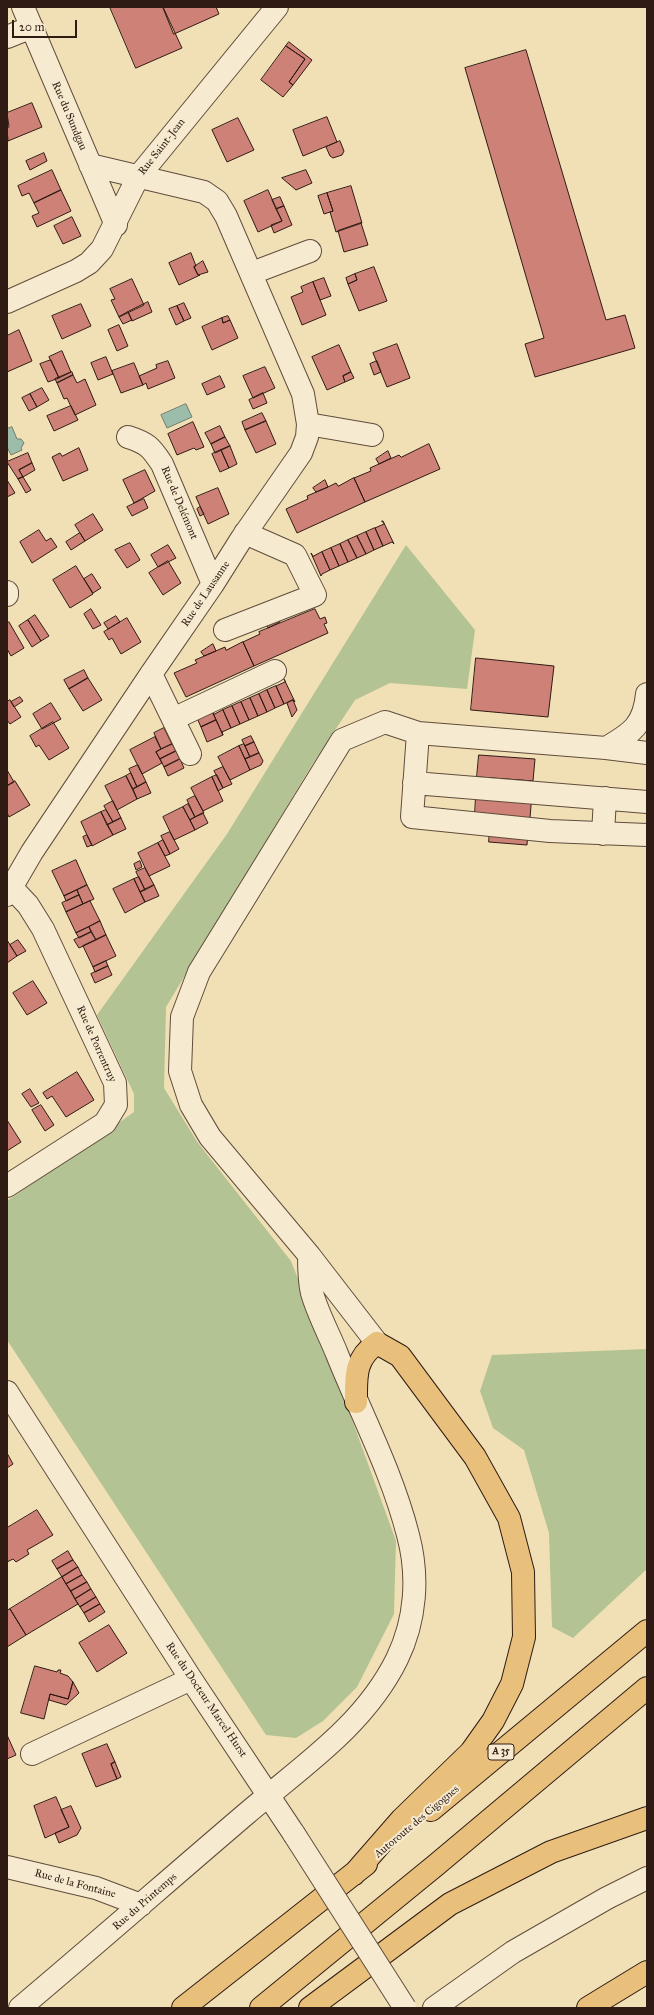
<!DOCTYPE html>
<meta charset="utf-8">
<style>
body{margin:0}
#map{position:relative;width:654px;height:2015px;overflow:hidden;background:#f1e0b6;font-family:"IM FELL Great Primer",serif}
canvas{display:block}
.frame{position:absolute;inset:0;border:8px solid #301b14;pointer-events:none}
.scale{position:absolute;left:12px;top:20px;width:65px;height:18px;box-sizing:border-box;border:2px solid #301b14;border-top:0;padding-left:5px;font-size:12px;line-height:14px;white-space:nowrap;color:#301b14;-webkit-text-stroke:3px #f6ebd0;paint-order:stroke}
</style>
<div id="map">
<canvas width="654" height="2015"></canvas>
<div class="frame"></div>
<div class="scale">20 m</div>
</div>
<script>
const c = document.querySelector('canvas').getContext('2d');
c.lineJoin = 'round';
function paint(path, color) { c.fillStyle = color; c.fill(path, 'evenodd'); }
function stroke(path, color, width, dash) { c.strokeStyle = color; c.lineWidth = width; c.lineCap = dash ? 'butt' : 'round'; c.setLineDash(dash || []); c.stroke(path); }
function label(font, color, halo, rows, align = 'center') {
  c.font = font + ' "IM FELL Great Primer",serif'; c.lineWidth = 4; c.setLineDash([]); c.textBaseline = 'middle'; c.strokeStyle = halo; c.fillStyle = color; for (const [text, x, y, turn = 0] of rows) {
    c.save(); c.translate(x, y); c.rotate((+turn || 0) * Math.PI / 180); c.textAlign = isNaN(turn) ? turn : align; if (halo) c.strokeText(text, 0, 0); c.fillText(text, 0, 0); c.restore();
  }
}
paint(new Path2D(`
 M406,545L475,630L467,689L390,683L355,700L310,768L166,1007L164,1088L198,1143L291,1261L342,1392L396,1541L394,1614L357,1687L323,1721L296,1738L266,1735L7,1340V1201L134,1112V1094L97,1015L227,834Z
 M647,1349V1569L573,1638L552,1627L549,1533L524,1450L493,1428L480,1391L492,1355Z`), '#b3c393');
const water = new Path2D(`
 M186,404L192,417L167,428L161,415Z
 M12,427L17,439H21L24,443L21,448L22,450L11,455L7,447V429Z`);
paint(water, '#9bbdaa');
stroke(water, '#707c6e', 1);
const building = new Path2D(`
 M110,7H163L182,48L136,68Z
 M163,7H216L219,14L174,34Z
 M289,42L312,60L293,85L289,82L305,59L286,46Z
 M286,46L305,59L289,82L293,85L283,97L261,80Z
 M526,50L606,320L625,315L635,348L535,377L525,344L544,338L465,68Z
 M32,103L42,127L8,141L7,128L9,127L7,113Z
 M327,117L337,142L303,156L293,130Z
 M238,118L254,150L227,162L212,130Z
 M340,141L344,151L342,155L333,158L330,156L326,147Z
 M44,153L47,161L30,170L26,161Z
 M52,170L61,190L34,203L29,193L22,196L18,186Z
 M306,170L312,183L296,190L282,178Z
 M351,186L362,223L336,232L330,212L333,211L327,193Z
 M61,190L71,211L37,227L32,216L39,213L34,203Z
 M268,190L282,221L258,232L244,201Z
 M327,193L333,211L324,214L318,196Z
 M280,197L284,206L276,209L272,200Z
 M284,206L292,225L274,233L271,225L282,221L276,209Z
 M72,217L81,236L63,244L54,226Z
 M361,223L368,245L344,252L338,231Z
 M191,253L196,266L194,267L198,275H200L179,285L169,263Z
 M203,261L208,272L198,275L194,267Z
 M374,267L387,301L359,311L348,284L357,280L355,274Z
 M355,274L357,280L348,284L346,278Z
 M324,278L331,296L320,300L313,282Z
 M132,279L144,305L119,317L111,300L115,299L110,289Z
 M313,282L326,315L302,325L291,297L303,292L301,287Z
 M148,302L152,312L132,321L128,312Z
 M184,303L191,318L184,321L177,306Z
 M81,304L91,326L62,339L52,316Z
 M177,306L184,321L176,325L169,309Z
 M128,312L132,320L123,324L119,317Z
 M228,316L230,320L223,323L222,318Z
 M222,318L223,323L230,320L238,338L212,350L202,327Z
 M119,325L128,346L117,351L108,330Z
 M19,330L32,361L7,372V336Z
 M397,344L410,378L387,387L373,353Z
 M339,345L351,372L343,376L345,382L327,390L312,357Z
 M62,351L71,372L59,378L49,357Z
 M106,357L113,374L98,380L91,363Z
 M51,360L59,378L48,382L40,364Z
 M168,361L175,378L148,389L146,383L143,385L139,376L157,368L156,365Z
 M377,361L381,372L374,375L370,364Z
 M134,363L143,385L121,393L112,371Z
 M265,367L275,388L253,398L243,376Z
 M72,372L73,375L57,383L55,379Z
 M351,372L354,378L345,382L343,376Z
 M73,375L77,383L85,379L96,405L75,415L67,398L64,399L57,383Z
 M220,376L225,387L207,395L202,384Z
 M42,388L49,400L37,407L30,394Z
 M263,393L267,403L253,409L249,400Z
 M30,394L37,407L29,411L22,398Z
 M71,406L78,420L54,431L47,416Z
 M262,413L266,421L245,430L242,422Z
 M266,421L276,444L256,453L245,430Z
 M193,422L204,447L196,450L194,448L177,455L168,434Z
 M220,426L225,437L211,444L205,433Z
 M225,437L230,446L215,453L211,444Z
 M429,444L440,469L365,502L354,478L371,471L370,468L399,455L401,457Z
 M230,446L237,464L229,468L221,450Z
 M79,448L88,470L63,481L52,457L60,453L62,456Z
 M221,450L229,468L220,472L212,454Z
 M388,451L391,458L379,464L376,459Z
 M28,453L32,463L19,470L23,477L18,479L7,462Z
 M32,463L35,470L23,477L19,470Z
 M145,470L155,491L134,503L123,480Z
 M23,477L31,490L26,493L18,479Z
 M354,478L365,502L297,533L286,509L308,499L307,496L328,487L336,483L338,486Z
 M7,480L15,493L7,497Z
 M325,480L328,487L316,492L313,488Z
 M218,488L229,514L208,524L196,497Z
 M144,499L148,508L132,516L127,507Z
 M200,507L204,514L200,516L197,509Z
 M93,514L103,530L85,541L75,525Z
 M382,521H383L394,544L392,542L383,546L375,528L384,524Z
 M375,528L383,546L374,550L366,532Z
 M39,530L46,541L51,538L57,547L32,563L20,542Z
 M366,532L374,550L366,554L357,536Z
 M80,533L85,541L71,550L66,542Z
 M357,536L366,554L357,558L348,540Z
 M348,540L357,558L348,562L340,544Z
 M130,543L140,560L127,568L115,550Z
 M340,544L348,562L339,566L331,548Z
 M168,545L176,558L158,567L151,555Z
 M331,548L339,566L330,570L322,552Z
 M322,552L330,570L322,574L321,576L311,553L313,556Z
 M168,561L181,583L163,595L149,573Z
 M76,566L93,594L70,608L53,580Z
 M92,574L101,588L93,593L84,579Z
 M91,609L101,625L93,629L84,614Z
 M315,609L320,619L325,617L327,623L324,624L328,633L254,666L243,642L260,634L259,632Z
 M35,615L49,636L41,641L28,620Z
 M277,615L280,622L268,628L266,623Z
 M116,616L120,622L108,629L104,623Z
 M127,618L141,642L121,654L112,638L109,640L104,632Z
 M28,620L41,641L32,647L19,626Z
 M9,622L24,648L11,656L7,649V624Z
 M243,642L254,666L186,697L174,673L197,663L195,660L225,647L226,650Z
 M213,644L216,651L204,656L201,652Z
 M476,658L554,666L548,717L471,710Z
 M84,670L88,678L69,689L64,680Z
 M88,678L102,700L83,711L69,689Z
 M284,679L295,702L293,700L284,704L276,686L285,682Z
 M276,686L284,704L275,708L267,690Z
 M267,690L275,708L267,712L259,694Z
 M259,694L267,712L258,716L250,698Z
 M20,697L23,701L14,707L11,702Z
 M250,698L258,716L249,720L241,702Z
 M10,700L21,717L10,724L7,720V702Z
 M293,700L297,710L292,717L287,703Z
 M241,702L249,720L240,724L232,706Z
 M51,703L61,719L42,729L33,714Z
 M232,706L240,724L231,728L223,710Z
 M223,710L231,728L222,732L223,735L212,711L214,714Z
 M212,711L216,720L201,727L197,718Z
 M216,720L223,735L207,742L201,727Z
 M53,722L69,748L49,760L39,745L36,747L30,736Z
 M164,728L172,744L161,749L154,733Z
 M251,736L254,742L245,746L242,740Z
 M155,737L161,749L156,752L162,763L142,774L130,750Z
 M254,742L259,753L250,757L245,746Z
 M172,744L176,751L160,759L156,752Z
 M244,744L250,757L245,759L239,746Z
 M239,746L250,770L230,780L218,757Z
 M176,751L180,759L164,767L160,759Z
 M259,753L263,761L261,765L250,770L245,759Z
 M479,755L535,759L533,781L477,777Z
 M180,759L184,768L168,776L164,767Z
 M138,765L146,782L137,787L129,769Z
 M223,767L232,784L223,788L214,771Z
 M7,770L14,782L7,786Z
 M131,773L137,787L133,789L126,776Z
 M217,775L223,788L218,791L212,777Z
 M126,776L137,799L117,810L105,786Z
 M212,777L223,801L203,811L191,788Z
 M477,777L533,781L530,818L475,814Z
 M15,781L30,805L9,817L7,813V786Z
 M146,782L151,793L137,799L133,789Z
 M195,796L204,813L195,817L187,800Z
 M113,801L121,818L113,822L104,806Z
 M188,804L195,817L190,820L183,807Z
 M183,807L195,830L174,840L163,817Z
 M106,810L113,822L107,825L101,812Z
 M101,812L113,835L92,846L81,822Z
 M203,813L208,823L195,830L190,820Z
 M491,815L529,818L527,845L489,842Z
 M121,818L126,829L113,835L107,825Z
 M170,832L179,849L170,854L161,836Z
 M87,835L92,845L87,847L83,837Z
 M163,840L170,854L165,856L158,843Z
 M158,843L170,866L149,876L138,853Z
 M76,860L87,885L64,896L52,871Z
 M140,861L142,867L136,870L134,864Z
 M145,868L154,885L145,890L136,872Z
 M139,877L145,890L140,892L134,879Z
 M134,879L145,902L125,913L113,889Z
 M87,885L94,899L83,904L77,890Z
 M154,885L159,896L145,902L140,892Z
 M77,890L79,895L66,901L64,896Z
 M79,895L83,904L66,912L62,903Z
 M90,901L100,921L76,933L66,912Z
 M100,921L106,935L96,940L89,927Z
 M89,927L91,932L79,938L76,933Z
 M91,932L96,940L79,948L74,940Z
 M106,935L116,956L93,967L83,946Z
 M7,940L17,956L7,963Z
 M18,940L26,951L17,956L10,945Z
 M106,961L108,966L95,972L93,967Z
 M108,966L112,975L95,983L91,974Z
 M33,981L47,1003L27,1015L13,993Z
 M77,1072L94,1100L66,1117L52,1096L47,1099L43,1093Z
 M30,1089L39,1103L31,1107L22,1094Z
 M41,1105L54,1125L45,1131L32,1110Z
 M7,1120L21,1142L7,1151Z
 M7,1453L13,1464L7,1468Z
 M37,1510L53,1535L27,1550L29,1554L16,1562L13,1559L7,1562V1528Z
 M68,1551L73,1560L57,1569L52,1561Z
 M73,1560L78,1567L62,1577L57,1569Z
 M78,1567L82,1575L66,1584L62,1577Z
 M82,1575L87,1582L71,1591L66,1584Z
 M62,1577L78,1604L26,1635L10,1609Z
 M87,1582L91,1589L75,1599L71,1591Z
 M91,1589L96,1597L80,1607L75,1599Z
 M96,1597L100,1604L84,1613L80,1607Z
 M100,1604L105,1612L89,1622L84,1613Z
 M10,1609L26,1635L7,1647V1611Z
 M109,1625L127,1653L97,1672L79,1643Z
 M35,1666L57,1672L58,1670H61L60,1673L68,1676L73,1682L68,1699L50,1694L44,1719L21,1713Z
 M73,1682L79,1693L66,1705L49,1700L50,1694L68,1699Z
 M7,1735L16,1755L7,1759Z
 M107,1744L115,1762L111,1764L117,1779L96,1787L82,1754Z
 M115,1762L121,1777L117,1779L111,1764Z
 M56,1797L69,1827L45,1838L34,1806Z
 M71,1806L81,1828L77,1835L59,1843L55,1833L69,1827L61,1810Z`);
paint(building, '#ce8177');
stroke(building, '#301b14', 1);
const minor = new Path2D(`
 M23,7L116,225
 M7,37L32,27
 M252,273L310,251
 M7,302L76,271L89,263L102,249L138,177L277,7
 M308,424L372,435
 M128,437C147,443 151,447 162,464L213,584
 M7,592V595
 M225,630L315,595L295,555L245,533
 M151,674L190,754
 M173,719L275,671
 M418,733L606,748C632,733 644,725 647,694
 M606,748L647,753
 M414,783L647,802
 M603,834L605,798
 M7,895L32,852L151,674L213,584L242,538L301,453L307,437L308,424L303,394L226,216L217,201L204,192L90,165
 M7,1186L105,1123L116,1105L115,1083L43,929L28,905L12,888
 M377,1343L309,1255L210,1137L191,1105L180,1071L182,1017L199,972L342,740L385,722L418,733L412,817L550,831L647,835
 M7,1392L191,1679L294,1834
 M32,1754L191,1679
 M7,1867L96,1888L141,1905
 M20,2008C96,1944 171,1878 246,1814C301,1767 364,1726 397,1659C416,1620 419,1576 408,1535C392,1472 361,1414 337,1354C329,1334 318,1314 312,1293C309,1281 309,1267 309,1255
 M434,2008L513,1952L607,1898L647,1878`);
const major = new Path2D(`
 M588,2008L647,1972`);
const highway = new Path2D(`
 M431,1810L647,1631
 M354,1874L402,1819L471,1752L493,1721L512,1684L524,1637L523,1572L509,1518L475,1457L400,1356L377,1343C354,1359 356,1377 356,1402
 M183,2008L366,1864
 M261,2008L436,1865L647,1688
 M310,2008L450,1904L551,1852L647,1818`);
stroke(minor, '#604c3c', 24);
stroke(major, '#301b14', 24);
stroke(highway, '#301b14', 24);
stroke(minor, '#f6ebd0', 22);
stroke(major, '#e8c07b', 22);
stroke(highway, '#e8c07b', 22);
const minorBridge = new Path2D(`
 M294,1834L405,2008`);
stroke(minorBridge, '#604c3c', 24, []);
stroke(minorBridge, '#f6ebd0', 22);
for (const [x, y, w] of [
 [501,1752,26]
]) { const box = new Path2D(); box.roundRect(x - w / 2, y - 8, w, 16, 3); c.fillStyle = '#f6ebd0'; c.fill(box); stroke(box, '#301b14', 1); }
label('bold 10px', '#301b14', null, [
 ["A 35",501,1752]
]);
label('11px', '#301b14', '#f6ebd0', [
 ["Rue du Sundgau",69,116,67],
 ["Rue Saint-Jean",162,147,-52],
 ["Rue de Delémont",179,503,67],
 ["Rue de Lausanne",206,594,-56],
 ["Rue de Porrentruy",96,1044,66],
 ["Rue du Docteur Marcel Hurst",206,1700,56],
 ["Autoroute des Cigognes",417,1822,-40],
 ["Rue de la Fontaine",75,1884,15],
 ["Rue du Printemps",145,1902,-41]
]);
</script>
